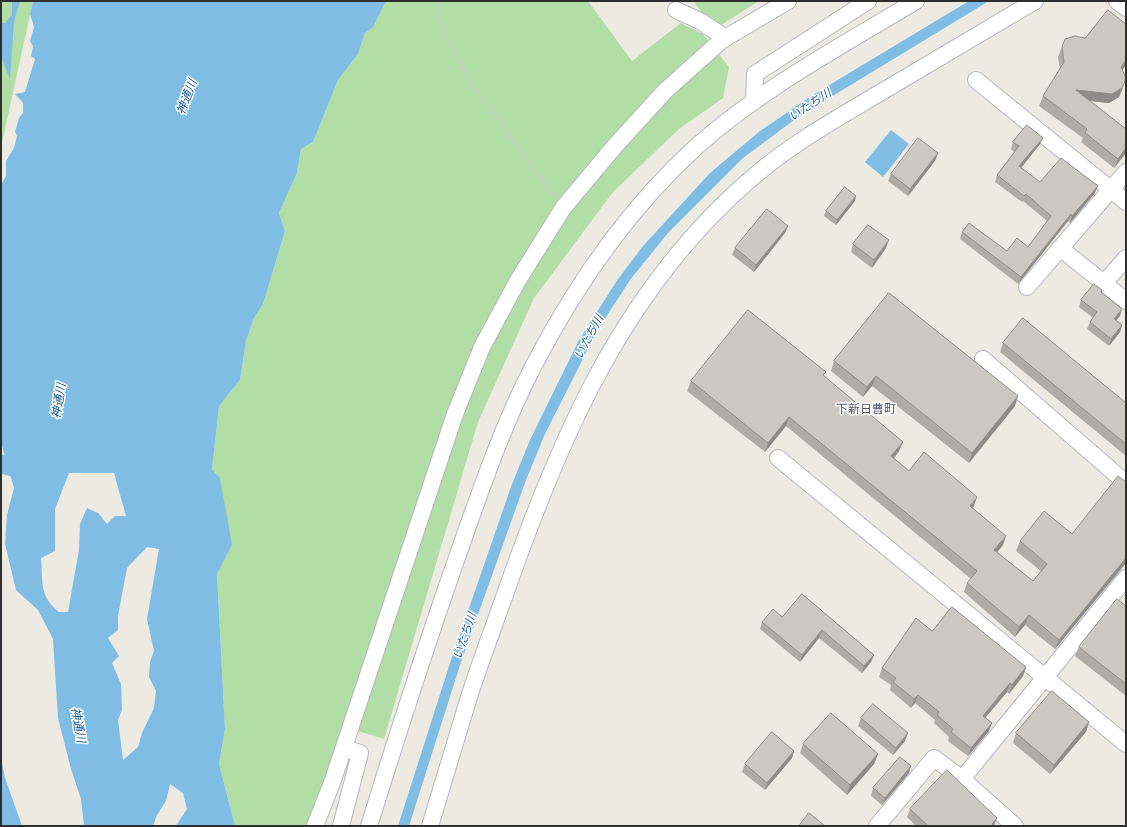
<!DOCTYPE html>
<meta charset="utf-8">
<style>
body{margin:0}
#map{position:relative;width:1127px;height:827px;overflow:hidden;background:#edeae2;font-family:"Public Sans",sans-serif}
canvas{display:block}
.frame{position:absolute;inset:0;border:2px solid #2e2e2e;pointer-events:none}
</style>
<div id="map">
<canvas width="1127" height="827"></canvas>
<div class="frame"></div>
</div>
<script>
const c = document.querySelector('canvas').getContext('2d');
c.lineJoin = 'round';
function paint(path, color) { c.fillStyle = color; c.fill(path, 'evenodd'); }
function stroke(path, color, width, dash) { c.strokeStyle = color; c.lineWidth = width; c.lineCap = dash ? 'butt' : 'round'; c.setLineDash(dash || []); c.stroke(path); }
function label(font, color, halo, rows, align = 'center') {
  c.font = font + ' "Public Sans","Noto Sans JP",sans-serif'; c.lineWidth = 3; c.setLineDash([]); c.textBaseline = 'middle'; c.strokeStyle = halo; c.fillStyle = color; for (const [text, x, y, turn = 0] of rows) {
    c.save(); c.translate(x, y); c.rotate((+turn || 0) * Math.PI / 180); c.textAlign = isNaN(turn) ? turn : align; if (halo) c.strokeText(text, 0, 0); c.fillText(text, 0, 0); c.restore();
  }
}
paint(new Path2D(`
 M1,1H33L1,147Z
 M386,1H588L632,61L681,23L703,34L729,67L723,98L679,129L613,192L534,298L478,422L384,739L342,726L310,826H235L219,764L225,729L217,573L232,545L212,470L219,406L240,380L246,341L254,318L263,304L285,231L279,213L297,173L301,149L313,142L338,80L358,54L365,33L373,26Z
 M693,1H759L715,29Z`), '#b1dea4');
paint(new Path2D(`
 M12,1H20L14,22L10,79L2,59L1,23H5L12,15Z
 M33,1H386L373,27L365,33L358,54L338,80L313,142L301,149L297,173L279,213L285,231L263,304L254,318L246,341L240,380L219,406L212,470L220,478L232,545L217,574L225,729L219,764L235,826H176L187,809L183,793L170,784L166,801L157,815L153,826H84L81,799L71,769L58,718L53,639L38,610L16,590L5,544L7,515L14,488L2,446L1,447V185L6,176V161L14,148L17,136L15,132L19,118L23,113V103L15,94L25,92L35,59L31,56L33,46L30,41L34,27L30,14ZM69,473H114L126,516H115L107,524L98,513L87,508L80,524L79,550L68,612H59C39,596 43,582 41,558L55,551V509ZM147,547L159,549L147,619L154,651L150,662L149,677L156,691L154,708L142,733L138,747L123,760L118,720L122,710L121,684L112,663L119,656L108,638L118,630V616L127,568Z
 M969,1H989L798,117L743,158L668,233L630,280L597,331L545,434L526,480L460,665L409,826H398L450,663L512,484L530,440L579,340L618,279L643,246L710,173L760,131L816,93Z
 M891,130L909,144L883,177L865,162Z
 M1,757L5,778L22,826H1Z`), '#80bde4');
stroke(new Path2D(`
 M1,464L33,472`), '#80bde4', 19);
const minor = new Path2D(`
 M1117,1L1126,8
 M676,10L700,21L726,38
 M976,80L1126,202
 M754,100L755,74L868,1
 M1060,248L1126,301
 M1104,283L1126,258
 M1027,287L1126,172
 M983,359L1126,483
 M778,458L1126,744
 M962,779L1126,578
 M315,826L333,780L455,414L482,347L517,282L563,208L614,147L665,91L722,40L788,1
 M341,826L360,753L344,748
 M369,826C396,739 424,652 454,566C478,498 501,428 534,365C576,284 630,207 697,146C763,88 841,46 916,1
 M430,826C443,783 456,740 469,697C481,660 495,623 508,586C562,432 626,285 753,177C791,144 836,119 878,94C931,63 983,32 1035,1
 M877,826L934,758L962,779L1015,826`);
stroke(minor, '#b5b6c0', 18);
stroke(new Path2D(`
 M440,1L439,18L449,43L469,79L555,197`), '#c9c9c9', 2, [3, 2]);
stroke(minor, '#fff', 16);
paint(new Path2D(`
 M1065,39L1122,70L1123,88L1119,97L1109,103L1090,101L1126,129V153L1114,168L1081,142L1083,138L1039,106L1043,96L1060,69L1058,57Z
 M1013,142L1040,144L1021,168L1040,182L1095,193L1070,223L1068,221L1018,284L960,239L962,232L1007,251L1028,247L1047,221L1023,201L1022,202L995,182L997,175L1014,152L1011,149Z
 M938,153L935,161L908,196L888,181L891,174Z
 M856,196L855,201L836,225L824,216L826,211Z
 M788,226L785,233L754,272L732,255L735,248Z
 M853,244L886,248L872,268L851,252Z
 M1102,290L1101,292L1120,316L1116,320L1122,325L1120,332L1109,346L1087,329L1090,322L1093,318L1079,307L1081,300Z
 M1003,343L1126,403V456L1000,352Z
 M834,361L1015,406L969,463L872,386L863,397L831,371Z
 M824,376L899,451L894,458L909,471L974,506L973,508L1003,545L997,552L1033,581L1041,571L1016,551L1020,541L1072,534L1126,482V563L1055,649L1025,625L1015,637L964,592L967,583L971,579L786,426L765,452L687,391L691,381Z
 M802,594L874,655L871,662L862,673L819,638L800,662L760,629L762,622L782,617Z
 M1126,606V696L1075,656L1079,647Z
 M932,631L1026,667L1023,676L1009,694L1007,692L985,718L989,731L968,756L948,741L949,737L934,723L935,720L915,703L911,708L890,690L891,685L879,677L882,668Z
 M861,718L905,741L893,755L858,726Z
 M1089,722L1086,732L1050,774L1013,743L1016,733Z
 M803,744L878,754L874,764L847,795L800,753Z
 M794,751L792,758L765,790L742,772L745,764Z
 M909,773L882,805L871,796L873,788Z
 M910,809L994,826H995H916L907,817Z`), '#aeaca5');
paint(new Path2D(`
 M1126,60V65L1118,76L1121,67Z
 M1126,79L1119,97L1109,103L1073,99L1076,90Z
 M1043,138L1040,144L1017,173L1019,166Z
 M1126,148V153L1114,168L1118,159Z
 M938,153L935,161L908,196L910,189Z
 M1098,186L1095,193L1070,223L1072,216Z
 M856,196L855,201L836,225L837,220Z
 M1071,214L1068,221L1018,284L1021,277Z
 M788,226L785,233L754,272L756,265Z
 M889,240L886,248L872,268L874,260Z
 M1122,309L1120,316L1112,326L1114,319Z
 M1122,325L1120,332L1109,346L1111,339Z
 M876,376L872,386L863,397L867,387Z
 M1018,396L1015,406L969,463L972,453Z
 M789,417L786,426L765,452L768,443Z
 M903,442L899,451L888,465L891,456Z
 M977,497L974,506L966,515L970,506Z
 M1006,536L1003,545L991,560L994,550Z
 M1126,558V563L1055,649L1059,640Z
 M1029,615L1025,625L1015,637L1019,627Z
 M822,630L819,638L800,662L802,655Z
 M874,655L871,662L862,673L864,666Z
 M1026,667L1023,676L1009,694L1012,685Z
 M1010,683L1007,692L980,724L983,716Z
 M918,695L915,703L911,708L914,699Z
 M1089,722L1086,732L1050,774L1054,765Z
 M992,723L989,731L968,756L971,748Z
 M908,733L905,741L893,755L896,748Z
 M794,751L792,758L765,790L767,783Z
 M878,754L874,764L847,795L850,785Z
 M911,766L909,773L882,805L885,798Z
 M997,818L994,826L992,824Z`), '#8d8c86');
const building = new Path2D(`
 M1108,10L1126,24V60L1121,67L1126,78V79L1122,88L1112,94L1076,90L1126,129V148L1118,159L1085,133L1087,129L1043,96L1064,62L1062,47L1065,39L1075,36L1085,38Z
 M1027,125L1043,138L1019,166L1040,182L1061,158L1098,186L1072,216L1071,214L1021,277L962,232L969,223L1007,251L1017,238L1028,247L1051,216L1026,194L1024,196L997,175L1019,146L1013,142Z
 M918,138L938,153L910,189L891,174Z
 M845,187L856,196L837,220L826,211Z
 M767,209L788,226L756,265L735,248Z
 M868,225L889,240L874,260L853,244Z
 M1094,284L1102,290L1101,292L1122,309L1114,319L1122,325L1111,339L1090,322L1097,312L1081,300Z
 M889,293L1018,396L972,453L876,376L867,387L834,361Z
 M748,310L826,372L823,375L903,442L891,456L909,471L924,452L977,497L970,506L1006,536L994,550L1033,581L1047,564L1020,541L1044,511L1072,534L1118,476L1126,482V558L1059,640L1029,615L1019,627L967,583L977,571L789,417L768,443L691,381Z
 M1023,318L1126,403V444L1003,343Z
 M802,594L874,655L864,666L822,630L802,655L762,622L773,609L782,617Z
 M1117,599L1126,606V684L1079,647Z
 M952,607L1026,667L1012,685L1010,683L983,716L992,723L971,748L951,732L953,729L937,715L939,712L918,695L914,699L893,682L896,678L882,668L916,618L932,631Z
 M1052,691L1089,722L1054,765L1016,733Z
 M873,704L908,733L896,748L861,718Z
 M831,713L878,754L850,785L803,744Z
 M772,732L794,751L767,783L745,764Z
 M900,757L911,766L885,798L873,788Z
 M947,770L997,818L992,824L995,826H928L910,809Z
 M809,813L825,826H799Z`);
paint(building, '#cac8c0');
stroke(building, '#8d8c86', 1);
label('italic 12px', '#1b5c94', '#fff', [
 ["神通川",187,97,-69],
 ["いたち川",810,105,-33],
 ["いたち川",589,337,-62],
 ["神通川",59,401,-81],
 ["いたち川",465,636,-71],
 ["神通川",78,725,80]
]);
label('12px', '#51547b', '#fff', [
 ["下新日曹町",866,409]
]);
</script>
